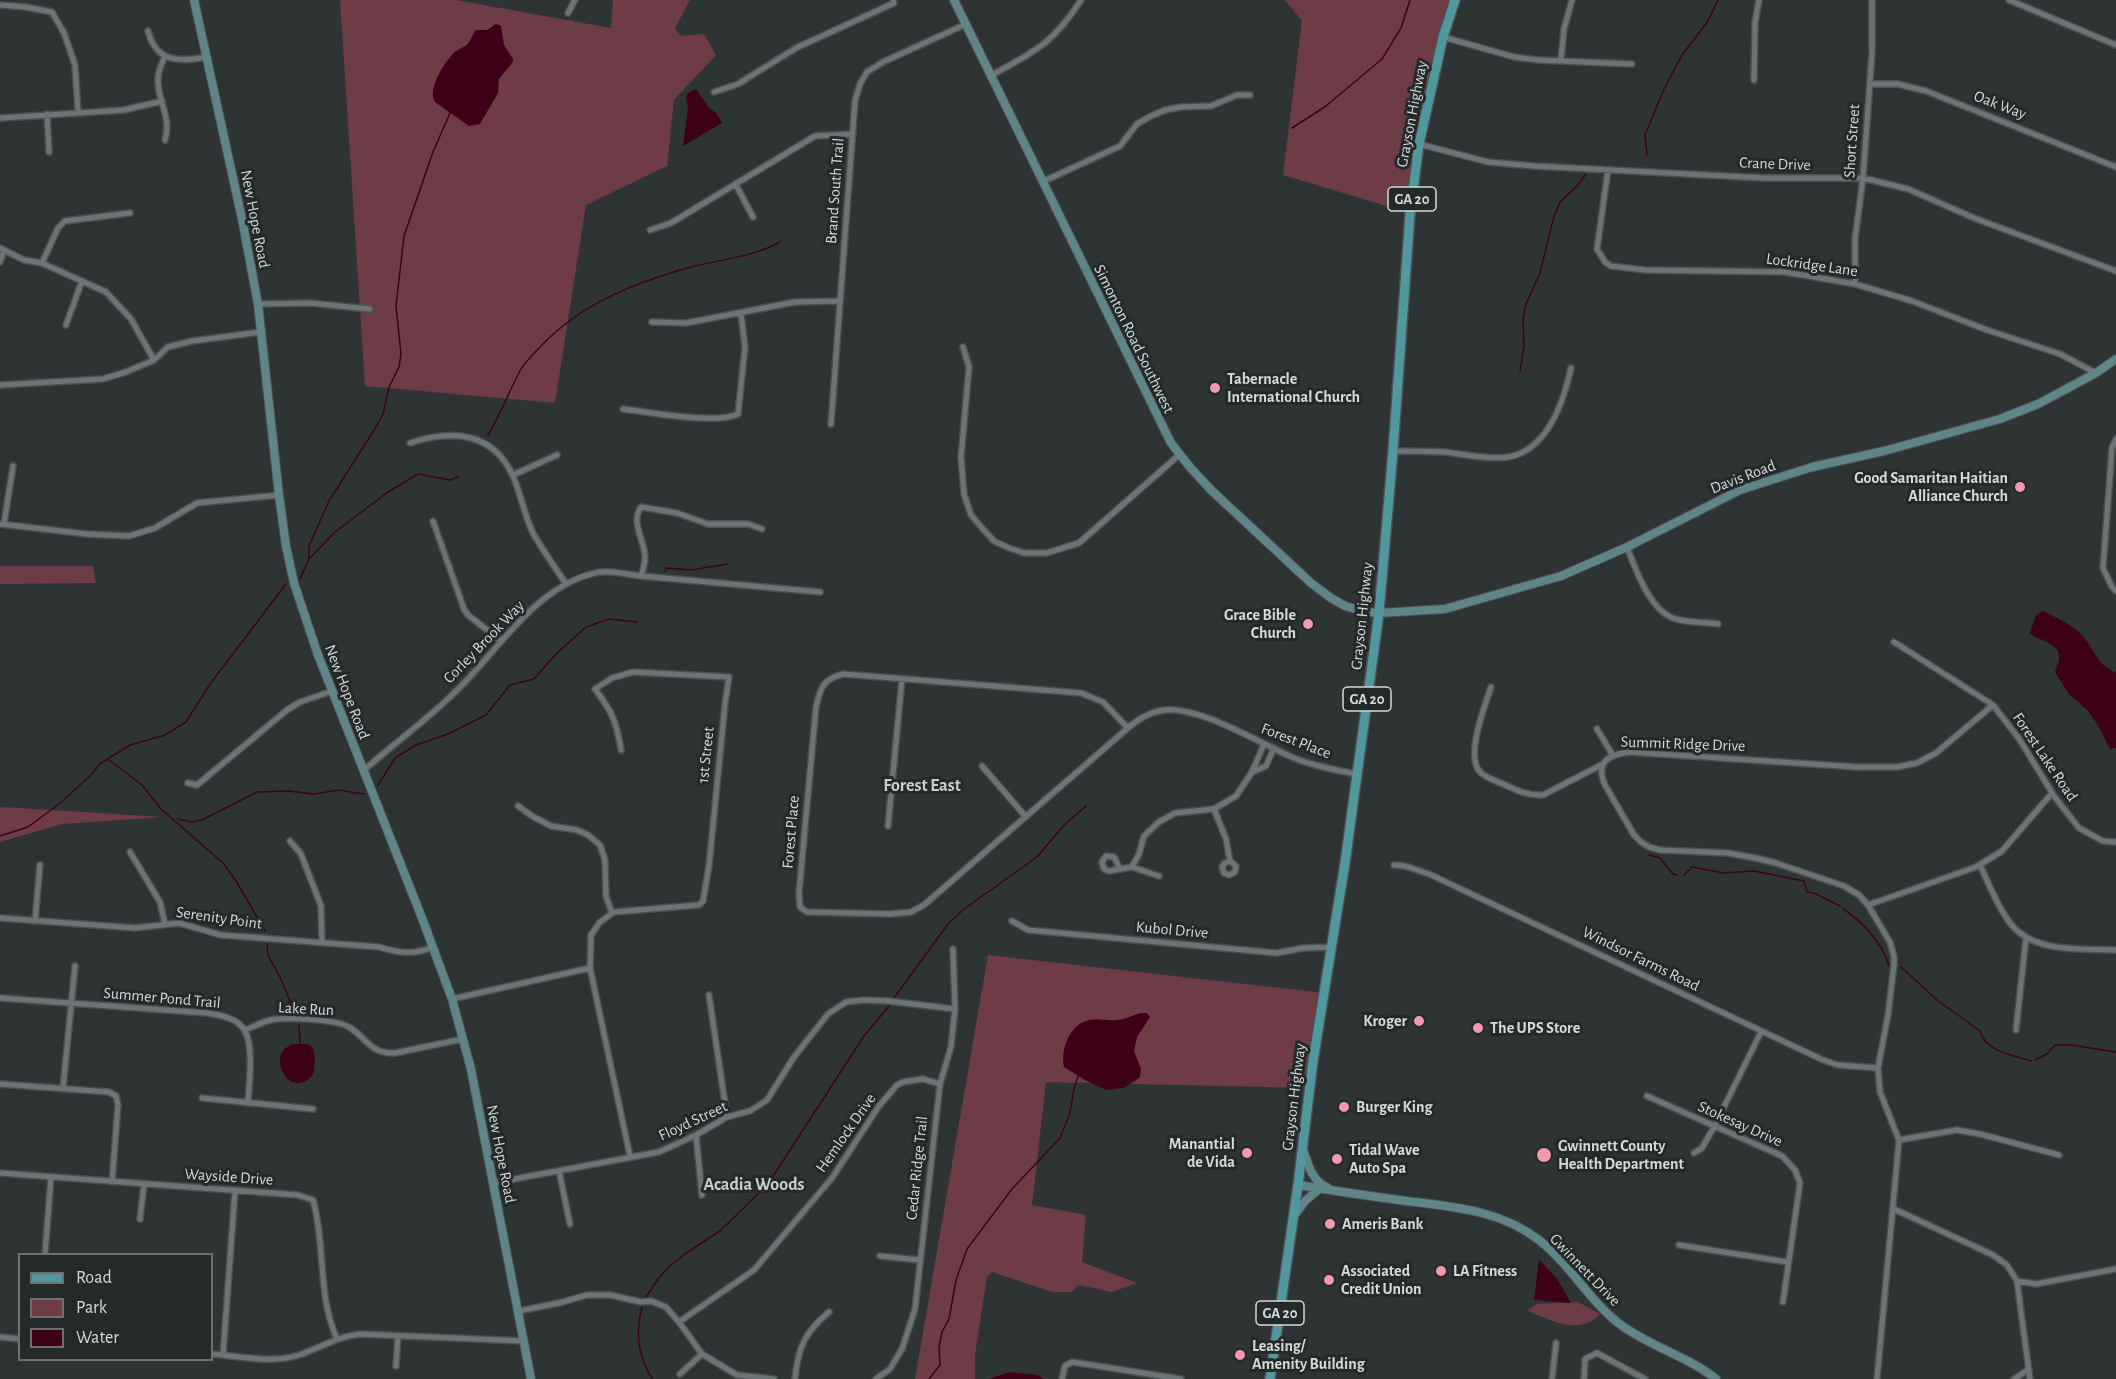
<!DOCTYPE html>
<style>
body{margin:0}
#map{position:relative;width:2116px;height:1379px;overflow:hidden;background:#2e3434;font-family:"Alegreya Sans",sans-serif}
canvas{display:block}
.legend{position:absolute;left:18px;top:1253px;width:195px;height:108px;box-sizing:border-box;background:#242a2a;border:2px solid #6b7070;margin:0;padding:8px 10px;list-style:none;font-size:18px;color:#d5d9da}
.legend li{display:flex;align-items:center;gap:12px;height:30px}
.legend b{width:30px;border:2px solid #6b7070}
</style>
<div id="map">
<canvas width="2116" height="1379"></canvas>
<ul class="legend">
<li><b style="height:8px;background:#50979e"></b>Road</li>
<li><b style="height:16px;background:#6d3c47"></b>Park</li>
<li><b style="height:16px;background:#3d0016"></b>Water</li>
</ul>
</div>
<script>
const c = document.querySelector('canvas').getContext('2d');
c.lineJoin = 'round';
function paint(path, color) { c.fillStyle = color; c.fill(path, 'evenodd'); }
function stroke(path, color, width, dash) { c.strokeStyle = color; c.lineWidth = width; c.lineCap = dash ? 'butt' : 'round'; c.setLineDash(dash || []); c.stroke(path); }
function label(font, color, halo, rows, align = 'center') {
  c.font = font + ' "Alegreya Sans",sans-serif'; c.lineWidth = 6; c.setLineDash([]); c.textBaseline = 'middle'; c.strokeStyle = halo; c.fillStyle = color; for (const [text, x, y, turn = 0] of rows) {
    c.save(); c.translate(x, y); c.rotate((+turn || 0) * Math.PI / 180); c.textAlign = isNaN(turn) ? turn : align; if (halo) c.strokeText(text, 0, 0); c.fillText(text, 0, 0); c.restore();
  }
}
paint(new Path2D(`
 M340,0H456L611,28L613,0H690L675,28L681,36L704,34L716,55L674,100L667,166L586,205L555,403L365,386Z
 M1285,0H1453L1415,154L1410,213L1283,175L1302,21Z
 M0,566H93L96,583L0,584Z
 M0,807H1L164,817L62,824L0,842Z
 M988,955L1325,993L1309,1088L1046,1082L1032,1205L1086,1215L1082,1262L1137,1283L1112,1292L1078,1285L1072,1292H1052L992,1272L987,1277L975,1355V1379H915Z
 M1578,1302L1600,1314C1580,1336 1550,1321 1527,1310L1537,1304Z`), '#6d3c47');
paint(new Path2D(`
 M496,24L501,26L504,45L513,59V62L499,79L498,93L480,124L469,126L435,102C427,89 445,60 456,51C459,49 462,48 465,46C470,43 472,35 476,30H487Z
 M696,89L709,108L716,113L722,123L683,146L688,107L686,98L688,93Z
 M2043,611C2055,617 2071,624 2081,634C2095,649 2095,663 2116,673V748L2110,749L2098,725L2088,711L2068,693L2055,672C2056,667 2059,663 2059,658C2060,641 2038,642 2030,633L2036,615Z
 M1140,1013H1147L1150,1017L1137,1037L1134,1051L1141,1069L1140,1077L1135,1081L1123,1088L1106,1090L1085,1080L1064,1067C1060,1049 1070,1024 1089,1020C1099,1018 1107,1021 1117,1020C1125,1020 1133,1015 1140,1013Z
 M293,1044H307L311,1046C316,1052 315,1060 314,1068C314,1074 312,1077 307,1080C286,1095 266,1053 293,1044Z
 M1539,1259L1557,1279L1571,1303L1534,1300Z
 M1009,1372L1038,1375L1043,1379H989Z`), '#3d0016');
stroke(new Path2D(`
 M1292,128L1326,106L1382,59L1401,28L1410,0
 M1647,155L1645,135L1664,89L1682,55L1708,21L1718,0
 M1520,371L1524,346L1523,319L1526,304L1540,273L1554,216L1560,202L1578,185L1586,174
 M488,435C501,414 509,391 521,369C527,360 535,352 542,345C582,303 637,282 691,267C719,260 756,256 780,242
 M309,559V546L329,501L374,430L383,414L389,387L399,367L401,354L396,306L404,236L433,152L450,113
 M665,571L666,568L692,570L727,564
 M300,579L309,559L335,532L388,492L418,474L450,480L458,477
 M109,760L142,785L161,809L223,863L236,881L265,931
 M378,785L395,758L416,745L448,734L486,715L510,685L534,679L556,654L586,627L609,619L637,622
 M177,819L192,822L202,820L257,792L288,791L315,794L339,790L364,794
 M0,836L28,827L59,804L90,776L101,763L130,745L165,735L186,722L210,684L286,584
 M1649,855L1660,858L1673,874L1677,875
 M1684,875L1692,867L1724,873L1754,871L1804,881L1807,892L1814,893L1840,906
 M1843,909C1861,920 1884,945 1889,966
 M267,945L268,955L281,979L295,1014
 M1901,967L1937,1000L1980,1031C1986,1052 2013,1055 2031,1061
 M894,998L948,924L964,909L1037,857L1064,825L1086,806
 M299,1025L300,1044
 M2035,1060L2047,1054L2055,1045H2071L2116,1052
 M645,1299L658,1279L670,1266L685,1254L720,1231L768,1184L864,1036L889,1006
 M642,1307C635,1334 638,1355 652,1379
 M929,1379L940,1365L939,1347L942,1332L949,1319L956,1280L967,1249L1012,1189L1060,1138L1070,1113L1074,1089L1078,1076`), '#3d0016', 1.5);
const street = new Path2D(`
 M2009,0L2116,45
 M0,5L25,7L52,12L64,33L75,65L78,111
 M568,13L575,0
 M148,31C156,63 180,62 207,57
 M1443,37L1514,57L1538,60L1632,64
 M1561,60L1564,29L1572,0
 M990,76C1034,52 1053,44 1081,0
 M1754,80L1755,22L1759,0
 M1870,84H1898L1926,91L2116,167
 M714,92L738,84L796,48L894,3L893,0
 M47,114L49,152
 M1,118L124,110L162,101
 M165,140C172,115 157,102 158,79C158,70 162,63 165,56
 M1419,144L1488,162L1534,166L1764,178H1863L1908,189L1974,218L2116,271
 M1608,170L1597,249L1605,262L1611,266L1645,270L1785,272L1855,284L1912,301L1987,330L2060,354L2096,373
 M1042,182L1120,146L1137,124L1151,116L1165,110L1181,107L1211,106L1237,95H1250
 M736,185L753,217
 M650,230L671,223L815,136L853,134
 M0,248L24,260L42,263L106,292L131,319L154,360
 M0,262L4,250
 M42,263L58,228L65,221L130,213
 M1855,284V239L1863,178L1872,53V0
 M258,304L310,303L370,309
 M652,322L686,323L795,302L840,301
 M66,325L82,281
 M963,347L969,367L961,457L964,494L971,515L982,528L994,541L1009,548L1024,553H1047L1079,543L1179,455
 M0,385L103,379L126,372L154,360L168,347L192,341L261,332
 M623,409C650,412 716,425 738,414L745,347L741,314
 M831,424L855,101L860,84L867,72L883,62L966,24
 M2116,439L2112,448L2103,568L2112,587L2116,591
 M410,443C452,429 493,432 513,476C521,494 524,515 533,533C543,551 555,567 566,584
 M1393,451C1410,451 1427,451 1444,452C1464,454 1494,461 1513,456C1549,446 1564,400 1571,368
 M513,475L557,455
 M433,521L464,609L468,615L500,640
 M0,524L87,534L129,536L155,528L197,503L279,495
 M4,524L13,466
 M1627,547C1636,570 1650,612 1676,619C1689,623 1704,622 1718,624
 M641,576C643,570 645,564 645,558C645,540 630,523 641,507L677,513L708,524H748L762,529
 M1894,642L1993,705L2020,740L2054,796L2079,828L2103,841L2116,842
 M1491,687C1485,706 1464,758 1481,773C1487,778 1496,781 1503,784C1516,790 1528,796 1543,795L1603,764
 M1128,728L1103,702L1081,693L843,674C822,680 821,687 816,707L799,893L800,907L807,912L890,914L911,912L924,905L1121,734C1134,722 1147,712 1165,710C1200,706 1261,744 1294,758C1314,766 1335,770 1356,774
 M1597,729L1612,754
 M621,750C617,723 612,711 595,689L612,678L633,672L729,677L725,704L709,866L703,901L699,905L614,912L600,922L591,935L590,968L630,1156
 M982,766L1026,817
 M363,771C393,744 426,721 454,693C496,654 532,590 591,574C606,569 625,574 641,576L820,592
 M1252,772L1266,766L1274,748
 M188,783L197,785L287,710L300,702L332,691
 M518,806L532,816L551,826L577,830L588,835L600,845L605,860L606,896L612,913
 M1214,809L1226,839L1230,861L1236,866L1235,872L1229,875L1224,873L1222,867L1225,863L1230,861
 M888,826L902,679
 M290,841L301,854L321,906L322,942
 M130,852L160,902L165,924
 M1106,856L1114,857L1120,869L1109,871L1104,869L1102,862Z
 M1394,865L1405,866L1429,874L1823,1060L1838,1065L1878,1068
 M1980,865C1989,884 1997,906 2010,923C2034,954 2081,948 2116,950
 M1132,867L1139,854L1144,836L1159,822L1175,813L1214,809L1236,796L1252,772L1264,744
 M1120,869L1132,867L1159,876
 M1868,905L1976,867L2002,851L2052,793
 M0,918L135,928L179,923L221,935L379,947C399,953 414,955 433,947
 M35,921L40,865
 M1012,921L1028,930L1277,953L1303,948L1332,947
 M709,995L727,1117
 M0,998L207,1013C220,1015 238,1018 245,1031C254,1047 249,1084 248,1103
 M452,999L590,968
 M245,1030C253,1027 262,1022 271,1020C288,1017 334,1019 349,1027C367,1038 370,1054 395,1053L463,1039
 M2016,1030L2026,938
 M0,1084L109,1092L116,1096L118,1105L112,1182
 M63,1088L75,966
 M1647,1096L1782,1156L1795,1170L1800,1183L1783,1302
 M202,1098L313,1109
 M696,1135L702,1195
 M1899,1140L1957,1130L1980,1134L2059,1155
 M1694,1153L1702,1148L1714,1127L1761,1032
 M559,1171L570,1224
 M0,1173L298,1195L313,1200C326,1246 317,1295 337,1339
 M493,1183L659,1152L696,1135L727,1117L750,1111L767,1100L794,1057L828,1014L846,1002L864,1000L888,1001L955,1009
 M1894,1209L1993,1255L2007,1265L2017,1281L2030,1379
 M140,1219L144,1184
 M1679,1245L1787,1262
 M45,1254L51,1177
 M880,1256L920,1260
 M2017,1281L2036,1284L2116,1269
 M519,1311L559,1303L587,1295H610L641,1302L651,1301L666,1307L679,1322L702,1354L737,1375L774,1379
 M679,1322L754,1270L832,1178L879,1106L897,1085L903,1082L923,1079L940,1084
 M0,1337L20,1339
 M212,1354C239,1356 272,1364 299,1355C320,1348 338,1336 360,1334L524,1341
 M223,1355L235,1191
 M396,1366L398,1336
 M680,1374L702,1354
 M795,1379C798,1347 805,1332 829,1312
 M876,1379L890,1369L902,1349L915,1309L940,1084L951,1047L955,1009L953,949
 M1062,1379L1065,1366L1072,1362L1181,1379
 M1552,1379L1556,1343
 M1584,1379L1585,1359L1597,1353L1645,1379
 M1877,1379L1899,1140L1880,1092L1878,1068L1888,1015L1894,965V957L1890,942L1868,905L1859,895L1844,886L1776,863L1755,858L1728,853L1660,850L1649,847L1641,842L1634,835L1605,785C1595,762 1608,755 1629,752L1857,767H1897L1917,763L1936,753L1993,705
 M2014,1379L2029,1369`);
const secondary = new Path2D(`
 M194,0L242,219L258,304L279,495L286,546L294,583L318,655L422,918L452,999L471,1069L531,1379
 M954,0L1171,443L1189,466L1211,490L1311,583L1331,598L1345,606L1366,612L1379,613L1445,609L1561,576L1627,547L1740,490L1812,467L1884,451L2000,419L2038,404L2096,373L2116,359
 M1303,1149C1308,1165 1312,1181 1328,1188
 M1298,1185C1334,1191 1370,1196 1406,1201C1454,1207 1500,1210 1539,1240C1571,1265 1589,1301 1621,1325C1651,1347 1687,1356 1716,1379
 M1294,1216L1305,1201L1319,1189`);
const primary = new Path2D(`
 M1270,1379L1298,1185L1313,1061L1345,863L1379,613L1393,451L1410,214L1419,144L1443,37L1455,0`);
stroke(street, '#4b5051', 8);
stroke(secondary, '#4b5051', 10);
stroke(primary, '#4b5051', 12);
stroke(street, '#6d7475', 5);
stroke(secondary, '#5f8589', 8);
stroke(primary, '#50979e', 9);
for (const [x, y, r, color] of [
 [1215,388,6,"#f29aad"],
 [2020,487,6,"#f29aad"],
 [1308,624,6,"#f29aad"],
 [1419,1021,6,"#f29aad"],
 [1478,1028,6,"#f29aad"],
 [1344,1107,6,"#f29aad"],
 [1247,1153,6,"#f29aad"],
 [1544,1155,8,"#f29aad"],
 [1337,1159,6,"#f29aad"],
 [1330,1224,6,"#f29aad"],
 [1441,1271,6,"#f29aad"],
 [1329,1280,6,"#f29aad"],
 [1240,1355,6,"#f29aad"]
]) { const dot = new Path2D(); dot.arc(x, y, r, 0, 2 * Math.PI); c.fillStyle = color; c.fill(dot); stroke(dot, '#242a2a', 2); }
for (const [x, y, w] of [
 [1412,199,48],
 [1367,699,48],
 [1280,1313,48]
]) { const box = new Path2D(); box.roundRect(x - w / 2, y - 12, w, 24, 4.5); c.fillStyle = '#242a2a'; c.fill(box); stroke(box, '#d5d9da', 1.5); }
label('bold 15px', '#d5d9da', null, [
 ["GA 20",1412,199],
 ["GA 20",1367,699],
 ["GA 20",1280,1313]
]);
label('16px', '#d5d9da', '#242a2a', [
 ["Oak Way",2000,105,21],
 ["Grayson Highway",1412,114,-79],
 ["Short Street",1852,141,-86],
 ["Crane Drive",1775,164,2],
 ["Brand South Trail",835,191,-86],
 ["New Hope Road",255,219,79],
 ["Lockridge Lane",1812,265,8],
 ["Simonton Road Southwest",1134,339,64],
 ["Davis Road",1743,477,-21],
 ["Grayson Highway",1362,616,-84],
 ["Corley Brook Way",484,642,-46],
 ["New Hope Road",347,692,69],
 ["Forest Place",1296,741,21],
 ["Summit Ridge Drive",1683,744,2],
 ["1st Street",706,755,-84],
 ["Forest Lake Road",2045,757,56],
 ["Forest Place",791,832,-85],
 ["Serenity Point",219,918,8],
 ["Kubol Drive",1172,930,5],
 ["Windsor Farms Road",1641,959,26],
 ["Summer Pond Trail",162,998,5],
 ["Lake Run",306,1009,3],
 ["Grayson Highway",1294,1097,-83],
 ["Floyd Street",693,1121,-25],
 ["Stokesay Drive",1740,1124,24],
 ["Hemlock Drive",846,1133,-55],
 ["New Hope Road",501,1154,79],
 ["Cedar Ridge Trail",917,1168,-84],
 ["Wayside Drive",229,1177,4],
 ["Gwinnett Drive",1585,1270,46]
]);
label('bold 16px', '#d5d9da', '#242a2a', [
 ["Tabernacle",1227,379],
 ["International Church",1227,397],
 ["Good Samaritan Haitian",2008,478,"right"],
 ["Alliance Church",2008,496,"right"],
 ["Grace Bible",1296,615,"right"],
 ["Church",1296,633,"right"],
 ["Kroger",1407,1021,"right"],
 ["The UPS Store",1490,1028],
 ["Burger King",1356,1107],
 ["Manantial",1235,1144,"right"],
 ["de Vida",1235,1162,"right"],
 ["Gwinnett County",1558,1146],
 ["Health Department",1558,1164],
 ["Tidal Wave",1349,1150],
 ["Auto Spa",1349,1168],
 ["Ameris Bank",1342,1224],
 ["Associated",1341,1271],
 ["Credit Union",1341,1289],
 ["LA Fitness",1453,1271],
 ["Leasing/",1252,1346],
 ["Amenity Building",1252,1364]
], 'left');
label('bold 18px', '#c7cecf', '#242a2a', [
 ["Forest East",922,786],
 ["Acadia Woods",754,1185]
]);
</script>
